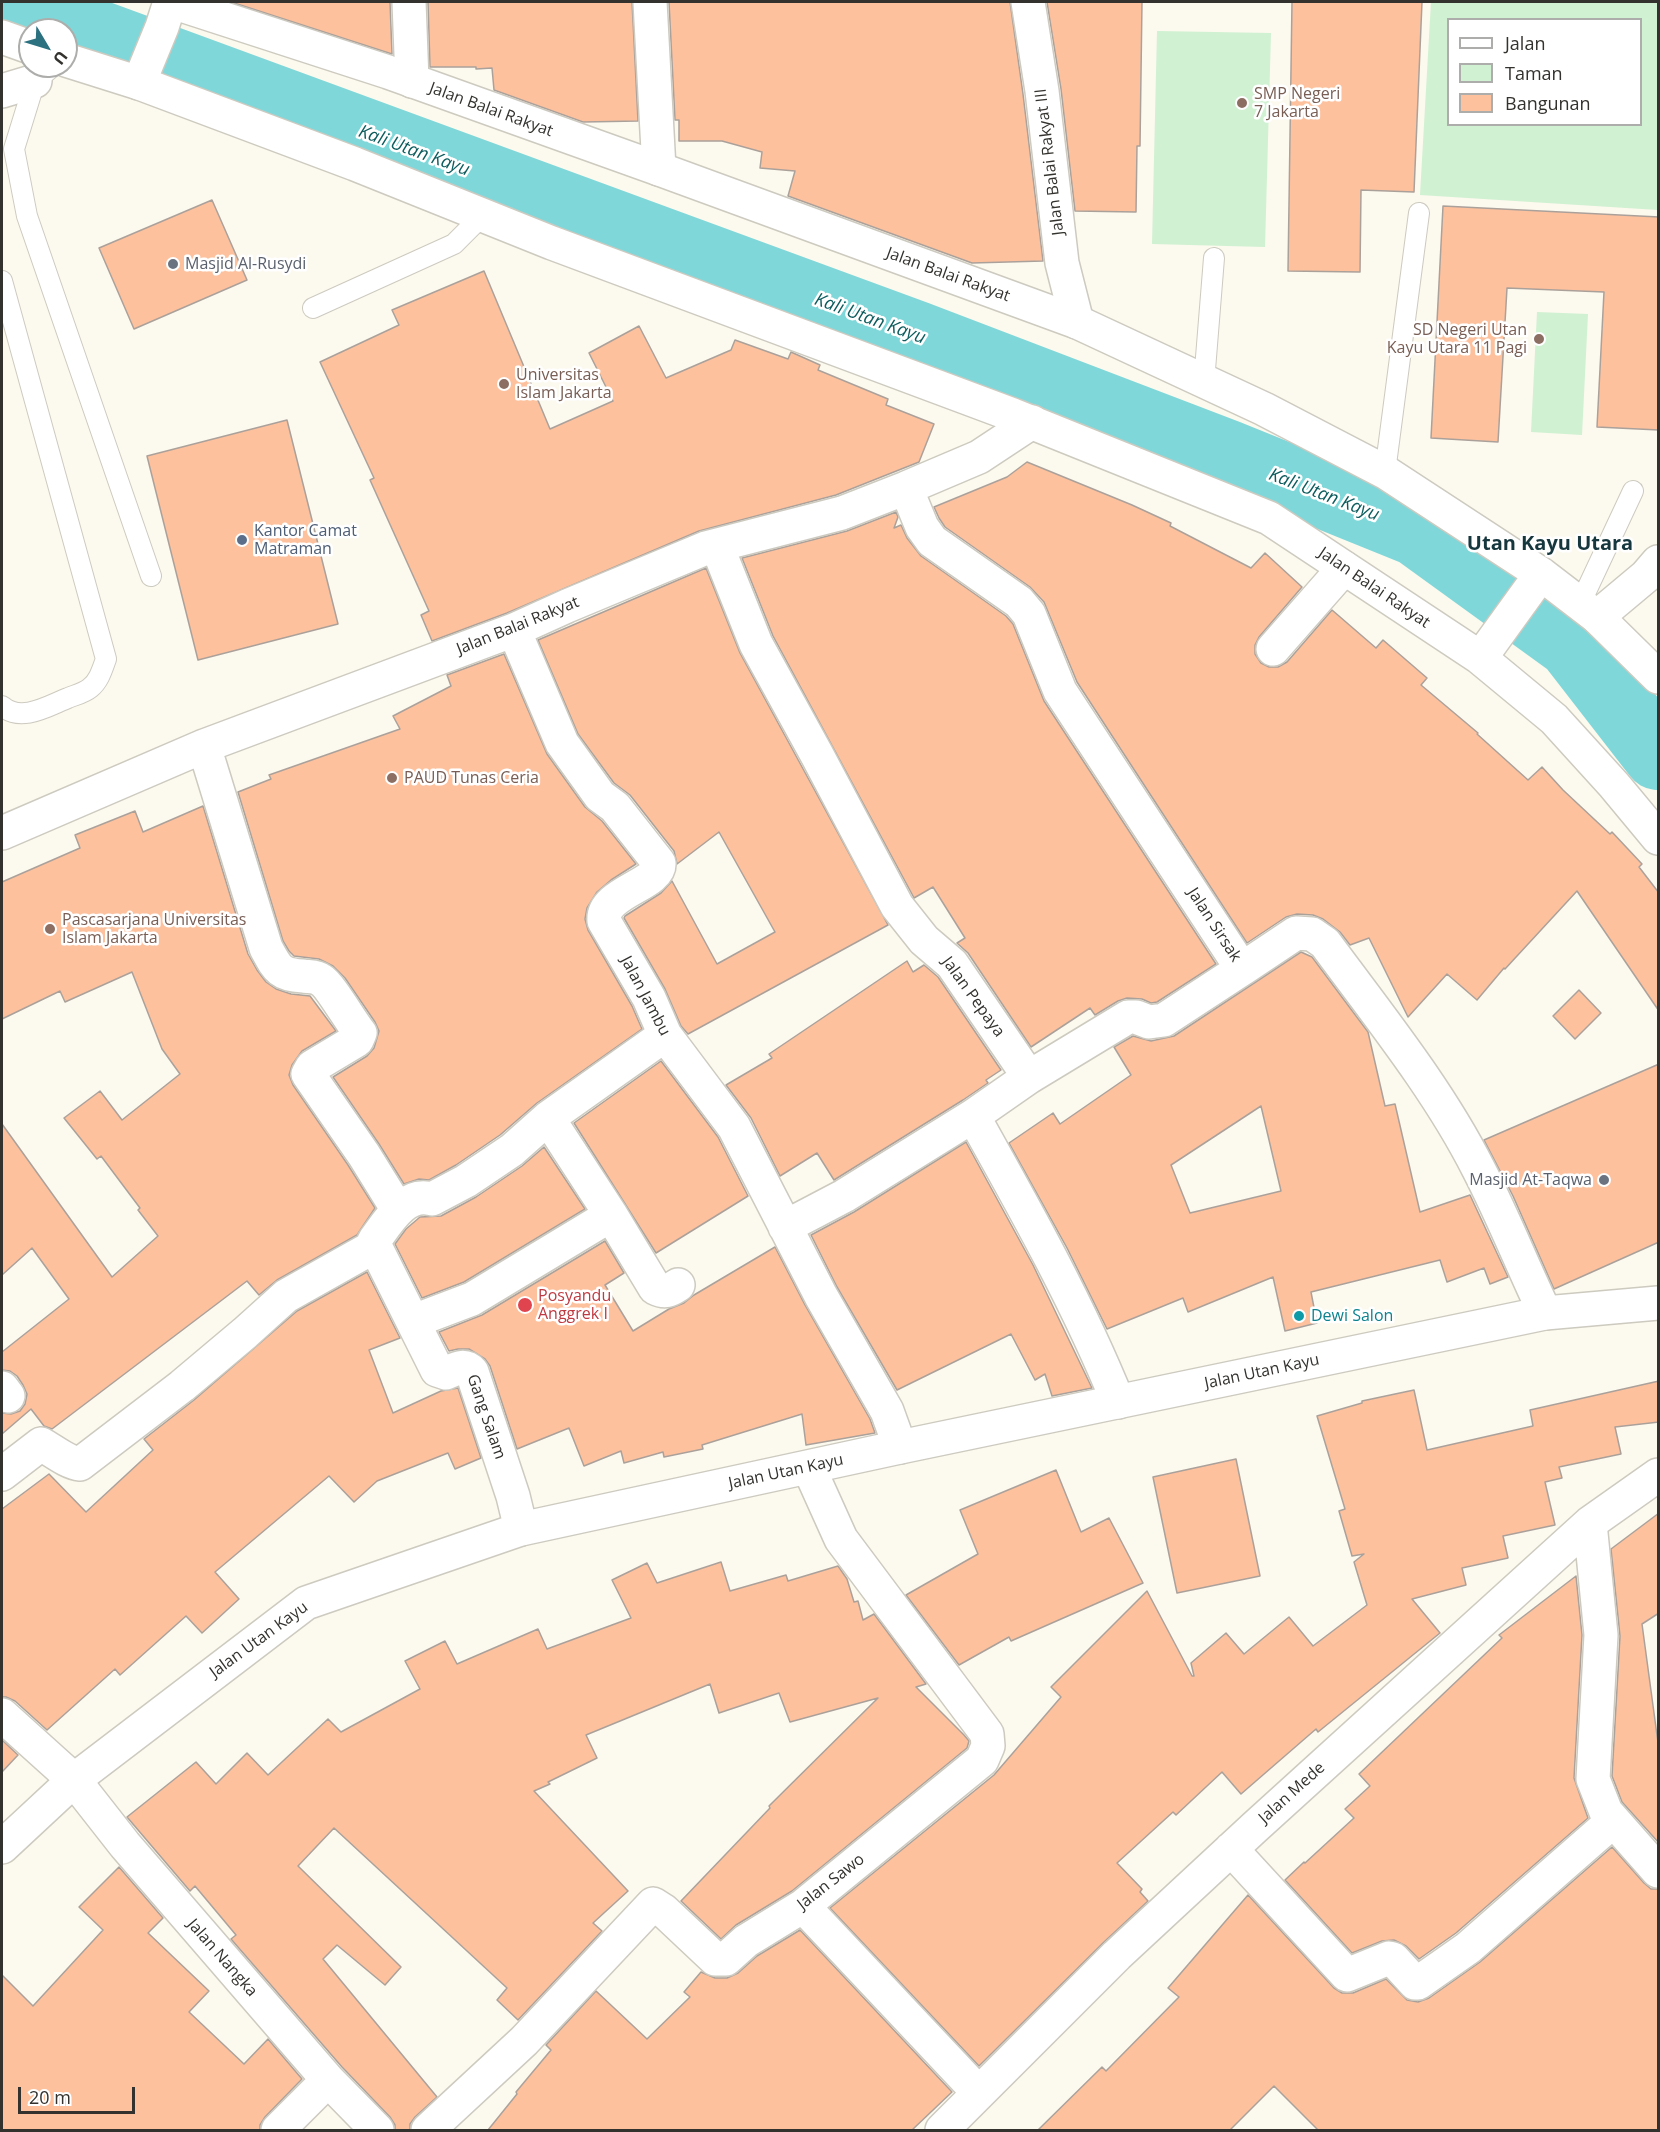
<!DOCTYPE html>
<style>
body{margin:0}
#map{position:relative;width:1660px;height:2132px;overflow:hidden;background:#fcf9ee;font-family:"Open Sans",sans-serif}
canvas{display:block}
.frame{position:absolute;inset:0;border:3px solid #33322e;pointer-events:none}
.legend{position:absolute;left:1447px;top:18px;width:195px;height:108px;box-sizing:border-box;background:#fff;border:2px solid #adadab;margin:0;padding:8px 10px;list-style:none;font-size:18px;color:#33322e}
.legend li{display:flex;align-items:center;gap:12px;height:30px}
.legend b{width:30px;border:2px solid #adadab}
.north{position:absolute;left:18px;top:18px;width:60px;height:60px;box-sizing:border-box;background:#fff;border:2px solid #adadab;border-radius:50%;rotate:128deg;font-size:16px;font-weight:700;line-height:24px;text-align:center;color:#33322e}
.north::after{content:'';display:block;margin:auto;width:21px;height:27px;background:#2c7180;clip-path:polygon(50% 0,100% 100%,50% 72%,0 100%)}
.scale{position:absolute;left:18px;top:2087px;width:117px;height:27px;box-sizing:border-box;border:3px solid #33322e;border-top:0;padding-left:8px;font-size:18px;line-height:21px;white-space:nowrap;color:#33322e;-webkit-text-stroke:4px #fff;paint-order:stroke}
</style>
<div id="map">
<canvas width="1660" height="2132"></canvas>
<div class="frame"></div>
<ul class="legend">
<li><b style="height:8px;background:#fff"></b>Jalan</li>
<li><b style="height:16px;background:#d0f1d2"></b>Taman</li>
<li><b style="height:16px;background:#fec19d"></b>Bangunan</li>
</ul>
<div class="north">U</div>
<div class="scale">20 m</div>
</div>
<script>
const c = document.querySelector('canvas').getContext('2d');
c.lineJoin = 'round';
function paint(path, color) { c.fillStyle = color; c.fill(path, 'evenodd'); }
function stroke(path, color, width, dash) { c.strokeStyle = color; c.lineWidth = width; c.lineCap = dash ? 'butt' : 'round'; c.setLineDash(dash || []); c.stroke(path); }
function label(font, color, halo, rows, align = 'center') {
  c.font = font + ' "Open Sans",sans-serif'; c.lineWidth = 5; c.setLineDash([]); c.textBaseline = 'middle'; c.strokeStyle = halo; c.fillStyle = color; for (const [text, x, y, turn = 0] of rows) {
    c.save(); c.translate(x, y); c.rotate((+turn || 0) * Math.PI / 180); c.textAlign = isNaN(turn) ? turn : align; if (halo) c.strokeText(text, 0, 0); c.fillText(text, 0, 0); c.restore();
  }
}
paint(new Path2D(`
 M1431,2H1658V210L1420,195ZM1448,20H1640V124H1448Z
 M1157,31L1271,33L1265,247L1152,244Z
 M1537,312L1588,314L1582,435L1531,432Z`), '#d0f1d2');
stroke(new Path2D(`
 M8,2L917,336L1228,455L1416,531L1572,644L1658,755`), '#7fd7d9', 70);
const building = new Path2D(`
 M231,2H390L392,54Z
 M428,2H632L638,121L583,122L494,90L492,68L476,69V67H430Z
 M669,2H1010L1023,94L1043,261L972,263L788,196L795,171L760,168L762,152L722,141H679V120H675Z
 M1047,2H1142L1140,146H1137L1136,212L1075,211L1061,89Z
 M1292,2H1422L1414,192L1361,190L1360,272L1288,271Z
 M212,200L247,280L134,329L99,248Z
 M1443,206L1659,217V430L1597,427L1604,292L1507,288L1498,442L1431,438Z
 M484,271L550,429L613,401L589,353L639,326L666,378L731,350L735,340L788,359L791,352L820,365L818,370L888,399L886,405L934,424L919,462L836,495L699,531L507,613L432,641L421,615L429,611L370,480L374,478L320,362L399,325L392,310Z
 M287,420L338,624L198,660L147,456Z
 M1027,462L1132,505L1171,523L1170,526L1251,568L1265,553L1302,587L1259,637L1255,645V654L1261,663L1269,667H1278L1287,662L1332,610L1376,648L1383,640L1427,678L1421,685L1478,733L1477,734L1528,780L1542,767L1563,790L1610,834L1612,832L1642,864L1639,867L1659,893V1011L1577,891L1505,969L1504,968L1477,1000L1447,974L1408,1017L1369,938L1350,945L1340,932L1323,919L1313,915L1297,914L1286,917L1247,943L1077,682L1044,602L1030,587L945,527L939,518L934,507L1007,477Z
 M896,512L898,517L894,528L901,525L907,538L921,556L1006,616L1013,624L1044,701L1216,964L1157,1002L1151,1003L1142,999L1127,998L1118,1001L1095,1015L1090,1008L1031,1047L968,953L957,943L965,938L933,887L914,898L913,896L773,636L742,558L847,531Z
 M706,568L740,653L888,925L688,1034L681,1026L665,989L624,918L625,916L661,893L672,881L717,964L775,932L719,832L677,864L674,851L630,795L614,783L578,734L538,640Z
 M504,654L547,754L585,807L602,821L636,864L611,880L597,892L587,908L585,919L588,930L632,1006L642,1029L537,1103L500,1135L456,1165L429,1180L419,1179L404,1184L379,1144L333,1077L367,1056L374,1048L379,1031L375,1022L345,978L333,966L319,959L294,956L289,951L283,941L238,792L271,779L269,775L400,729L393,716L451,686L447,675Z
 M203,806L248,954L257,970L266,982L276,989L291,994L310,996L336,1031L302,1051L292,1065L289,1075L293,1085L348,1165L375,1208L357,1235L277,1280L259,1295L247,1281L52,1429L44,1426L31,1409L2,1434V1413L11,1414L20,1411L25,1404L27,1394L23,1385L17,1376L10,1371L2,1370V1352L69,1299L32,1248L2,1275V1124L112,1277L158,1236L138,1210L140,1208L101,1156L97,1159L64,1118L100,1091L122,1120L180,1074L162,1049L132,972L65,1002L60,991L2,1019V882L80,848L75,835L135,811L143,832Z
 M1301,952L1312,957L1368,1032L1385,1106L1395,1104L1420,1212L1470,1195L1508,1277L1490,1284L1484,1268L1447,1282L1440,1260L1311,1292L1317,1323L1285,1331L1273,1277L1188,1312L1183,1298L1107,1329L1067,1248L1009,1143L1053,1113L1060,1124L1131,1075L1114,1047L1133,1036L1151,1041L1174,1036ZM1261,1106L1281,1191L1190,1213L1171,1165Z
 M907,961L913,972L924,965L938,977L1001,1070L986,1080L988,1083L963,1100L834,1180L817,1153L780,1176L751,1118L726,1085L772,1058L769,1054Z
 M1579,990L1601,1013L1575,1039L1553,1016Z
 M661,1061L718,1137L748,1196L656,1253L574,1123Z
 M1659,1064V1242L1554,1289L1513,1196L1484,1140Z
 M966,1142L1033,1265L1092,1388L1052,1396L1045,1374L1035,1380L1011,1334L897,1390L837,1287L811,1235L854,1212Z
 M544,1147L585,1209L464,1282L422,1298L395,1244L406,1229L420,1217L441,1216L476,1197L522,1166Z
 M605,1241L624,1273L605,1285L633,1331L669,1309L684,1303L694,1295L775,1247L805,1305L870,1419L875,1433L806,1445L802,1414L702,1445L703,1449L664,1457L663,1452L624,1463L621,1451L584,1466L569,1428L517,1449L490,1366L485,1359L469,1349H458L449,1351L439,1332L482,1315Z
 M367,1272L400,1338L369,1350L393,1413L441,1391L458,1388L481,1458L455,1469L448,1453L377,1481L354,1502L329,1476L215,1572L239,1599L202,1633L186,1616L120,1675L115,1669L47,1730L15,1701L6,1697H2V1509L49,1474L86,1512L153,1450L144,1439L194,1400L297,1311Z
 M1659,1381V1422L1615,1427L1621,1454L1559,1467L1562,1478L1545,1482L1555,1525L1503,1536L1508,1558L1462,1568L1466,1585L1412,1599L1440,1633L1318,1732L1316,1729L1241,1794L1222,1772L1176,1815L1173,1812L1117,1863L1142,1889L1140,1892L1148,1901L1104,1942L979,2066L830,1908L994,1775L1061,1697L1051,1687L1147,1591L1192,1676H1194L1191,1663L1226,1633L1244,1654L1289,1617L1313,1646L1367,1605L1354,1562L1364,1554L1352,1556L1339,1511L1345,1509L1317,1416L1362,1403V1401L1414,1390L1427,1450L1533,1426L1530,1410Z
 M1236,1459L1260,1576L1177,1593L1153,1477Z
 M1056,1470L1081,1532L1109,1518L1143,1583L1011,1641L1009,1637L959,1665L906,1595L978,1554L960,1510Z
 M1659,1513V1613L1642,1624L1659,1750V1843L1622,1802L1612,1776L1620,1636L1611,1549Z
 M721,1562L730,1591L786,1575L788,1581L838,1566L847,1579L854,1602L858,1601L863,1620L874,1614L926,1684L916,1687L964,1735L969,1741L967,1748L792,1891L736,1925L721,1939L681,1901L770,1808L769,1806L878,1698L790,1722L779,1693L719,1713L710,1684L586,1735L597,1758L548,1782L550,1784L534,1791L628,1891L593,1923L602,1931L518,2020L497,2000L507,1988L334,1828L298,1866L401,1967L385,1985L337,1945L323,1959L437,2097L415,2117L410,2124V2130H395V2125L390,2117L342,2067L231,1939L236,1935L195,1886L190,1891L127,1817L196,1762L216,1784L247,1753L268,1775L328,1719L341,1732L420,1689L405,1661L445,1641L457,1664L538,1629L547,1649L631,1618L612,1580L647,1563L657,1583Z
 M1576,1576L1582,1635L1574,1778L1588,1818L1456,1933L1419,1959L1406,1946L1394,1940L1382,1941L1352,1953L1285,1880L1304,1862L1305,1863L1354,1818L1345,1809L1370,1786L1359,1774L1502,1638L1499,1635Z
 M2,1740L18,1755L2,1772Z
 M1612,1847L1644,1883L1651,1889H1659V2130H1318L1274,2086L1230,2130H1038L1102,2067L1106,2071L1179,1997L1168,1988L1248,1895L1334,1988L1342,1993H1353L1386,1979L1407,2000L1418,2002L1429,1998L1480,1962Z
 M119,1867L163,1918L148,1933L209,1991L189,2012L244,2064L268,2039L302,2079L265,2117L260,2125V2130H2V1975L33,2006L103,1930L79,1907Z
 M800,1930L952,2092L912,2130H488L517,2094L516,2092L551,2050L546,2045L596,1991L647,2039L690,1997L684,1992L701,1972L715,1978H727L738,1973L757,1956Z`);
paint(building, '#fec19d');
stroke(building, '#aba19b', 1.5);
const service = new Path2D(`
 M53,66L35,81L14,149L27,216L151,576
 M2,281L106,659C102,670 99,681 90,688C84,693 75,695 68,698C48,706 21,723 2,706
 M313,308L454,244L483,215
 M1204,382L1214,258
 M1385,472L1419,213
 M1580,604L1633,491`);
const minor = new Path2D(`
 M409,2L412,81
 M650,2L659,169
 M1028,2L1042,91L1062,263L1077,322
 M139,83L162,27L170,2
 M2,91L35,81
 M906,488L922,527L932,541L1019,602L1029,614L1060,691L1242,969L1296,933L1312,934L1325,943C1378,1015 1438,1089 1478,1168C1503,1216 1522,1265 1545,1313
 M717,546L756,644L817,755L897,906L924,940L952,964L1029,1077L973,1116C1025,1209 1078,1303 1118,1402
 M1597,617L1646,576L1658,562
 M514,630L562,743L600,796L615,807L659,863C661,885 601,892 604,921L649,998L665,1035L734,1127L821,1296L887,1411L900,1447
 M1273,649L1344,568
 M204,746L266,948C277,968 279,975 303,976C309,977 316,976 321,980C330,985 351,1022 360,1033L357,1040L312,1067L308,1074L364,1155L398,1210
 M2,833L204,746L514,630L567,606L706,548L842,513L906,488L979,457L1032,422
 M1029,1077L1128,1017H1136L1149,1022L1164,1020L1242,969
 M548,1118L611,1215L655,1288C665,1293 669,1291 678,1285
 M785,1227L844,1196L973,1116
 M375,1246L437,1370L446,1373C456,1369 464,1363 472,1372L513,1496L521,1529
 M414,1321L472,1299L611,1215
 M2,1388L8,1396
 M2,1474L41,1444C52,1450 68,1463 80,1464L182,1386L245,1333L286,1296L375,1246L374,1241C388,1222 405,1191 432,1199L466,1181L512,1150L548,1118L665,1035
 M1590,1523L1601,1635L1593,1779L1606,1812L1658,1871
 M2,1715L74,1780L125,1845L328,2080L377,2130
 M1231,1849L1347,1975L1389,1958L1393,1959L1415,1983H1418L1468,1948L1613,1821
 M803,1906L978,2092
 M278,2130L328,2080
 M428,2130L524,2041L653,1904L664,1911L715,1959H726L746,1941L803,1906L982,1760L988,1746L987,1734L841,1539L809,1468
 M942,2130L1117,1955L1255,1827L1590,1523L1658,1475`);
const tertiary = new Path2D(`
 M172,2L388,72L659,169L1077,322L1264,409L1385,472L1541,574L1597,617L1658,677
 M2,37L30,47
 M66,60L139,83L355,164L552,243L1013,415L1269,518L1479,657L1554,719L1614,785L1658,838
 M1479,657L1489,646L1541,574
 M2,1847L74,1780L306,1603L521,1529L900,1447L1545,1313L1658,1303`);
stroke(service, '#cdcac0', 22);
stroke(minor, '#cdcac0', 36);
stroke(tertiary, '#cdcac0', 36);
stroke(service, '#fff', 20);
stroke(minor, '#fff', 33);
stroke(tertiary, '#fff', 33);
for (const [x, y, r, color] of [
 [1242,103,6,"#8d6e63"],
 [173,264,6,"#6b7280"],
 [1539,339,6,"#8d6e63"],
 [504,384,6,"#8d6e63"],
 [242,540,6,"#5c6f8a"],
 [392,778,6,"#8d6e63"],
 [50,929,6,"#8d6e63"],
 [1604,1180,6,"#6b7280"],
 [525,1305,8,"#e0444e"],
 [1299,1316,6,"#0f9aa8"]
]) { const dot = new Path2D(); dot.arc(x, y, r, 0, 2 * Math.PI); c.fillStyle = color; c.fill(dot); stroke(dot, '#fff', 2); }
label('16px', '#785e54', '#fff', [
 ["SMP Negeri",1254,94],
 ["7 Jakarta",1254,112],
 ["SD Negeri Utan",1527,330,"right"],
 ["Kayu Utara 11 Pagi",1527,348,"right"],
 ["Universitas",516,375],
 ["Islam Jakarta",516,393],
 ["PAUD Tunas Ceria",404,778],
 ["Pascasarjana Universitas",62,920],
 ["Islam Jakarta",62,938]
], 'left');
label('16px', '#33322e', '#fff', [
 ["Jalan Balai Rakyat",491,110,20],
 ["Jalan Balai Rakyat III",1050,162,-97],
 ["Jalan Balai Rakyat",948,275,20],
 ["Jalan Balai Rakyat",1374,588,34],
 ["Jalan Balai Rakyat",518,626,-22],
 ["Jalan Sirsak",1214,925,57],
 ["Jalan Jambu",645,996,62],
 ["Jalan Pepaya",973,997,54],
 ["Jalan Utan Kayu",1262,1372,-12],
 ["Gang Salam",486,1417,71],
 ["Jalan Utan Kayu",786,1472,-12],
 ["Jalan Utan Kayu",259,1640,-36],
 ["Jalan Mede",1292,1793,-42],
 ["Jalan Sawo",831,1882,-38],
 ["Jalan Nangka",222,1958,49]
]);
label('16px', '#5b616d', '#fff', [
 ["Masjid Al-Rusydi",185,264],
 ["Masjid At-Taqwa",1592,1180,"right"]
], 'left');
label('16px', '#4e5e75', '#fff', [
 ["Kantor Camat",254,531],
 ["Matraman",254,549]
], 'left');
label('16px', '#be3a42', '#fff', [
 ["Posyandu",538,1296],
 ["Anggrek I",538,1314]
], 'left');
label('16px', '#0d838f', '#fff', [
 ["Dewi Salon",1311,1316]
], 'left');
label('italic 18px', '#0e5c5e', '#fff', [
 ["Kali Utan Kayu",414,151,20],
 ["Kali Utan Kayu",870,319,20],
 ["Kali Utan Kayu",1324,495,21]
]);
label('bold 20px', '#16373e', '#fff', [
 ["Utan Kayu Utara",1550,544]
]);
</script>
